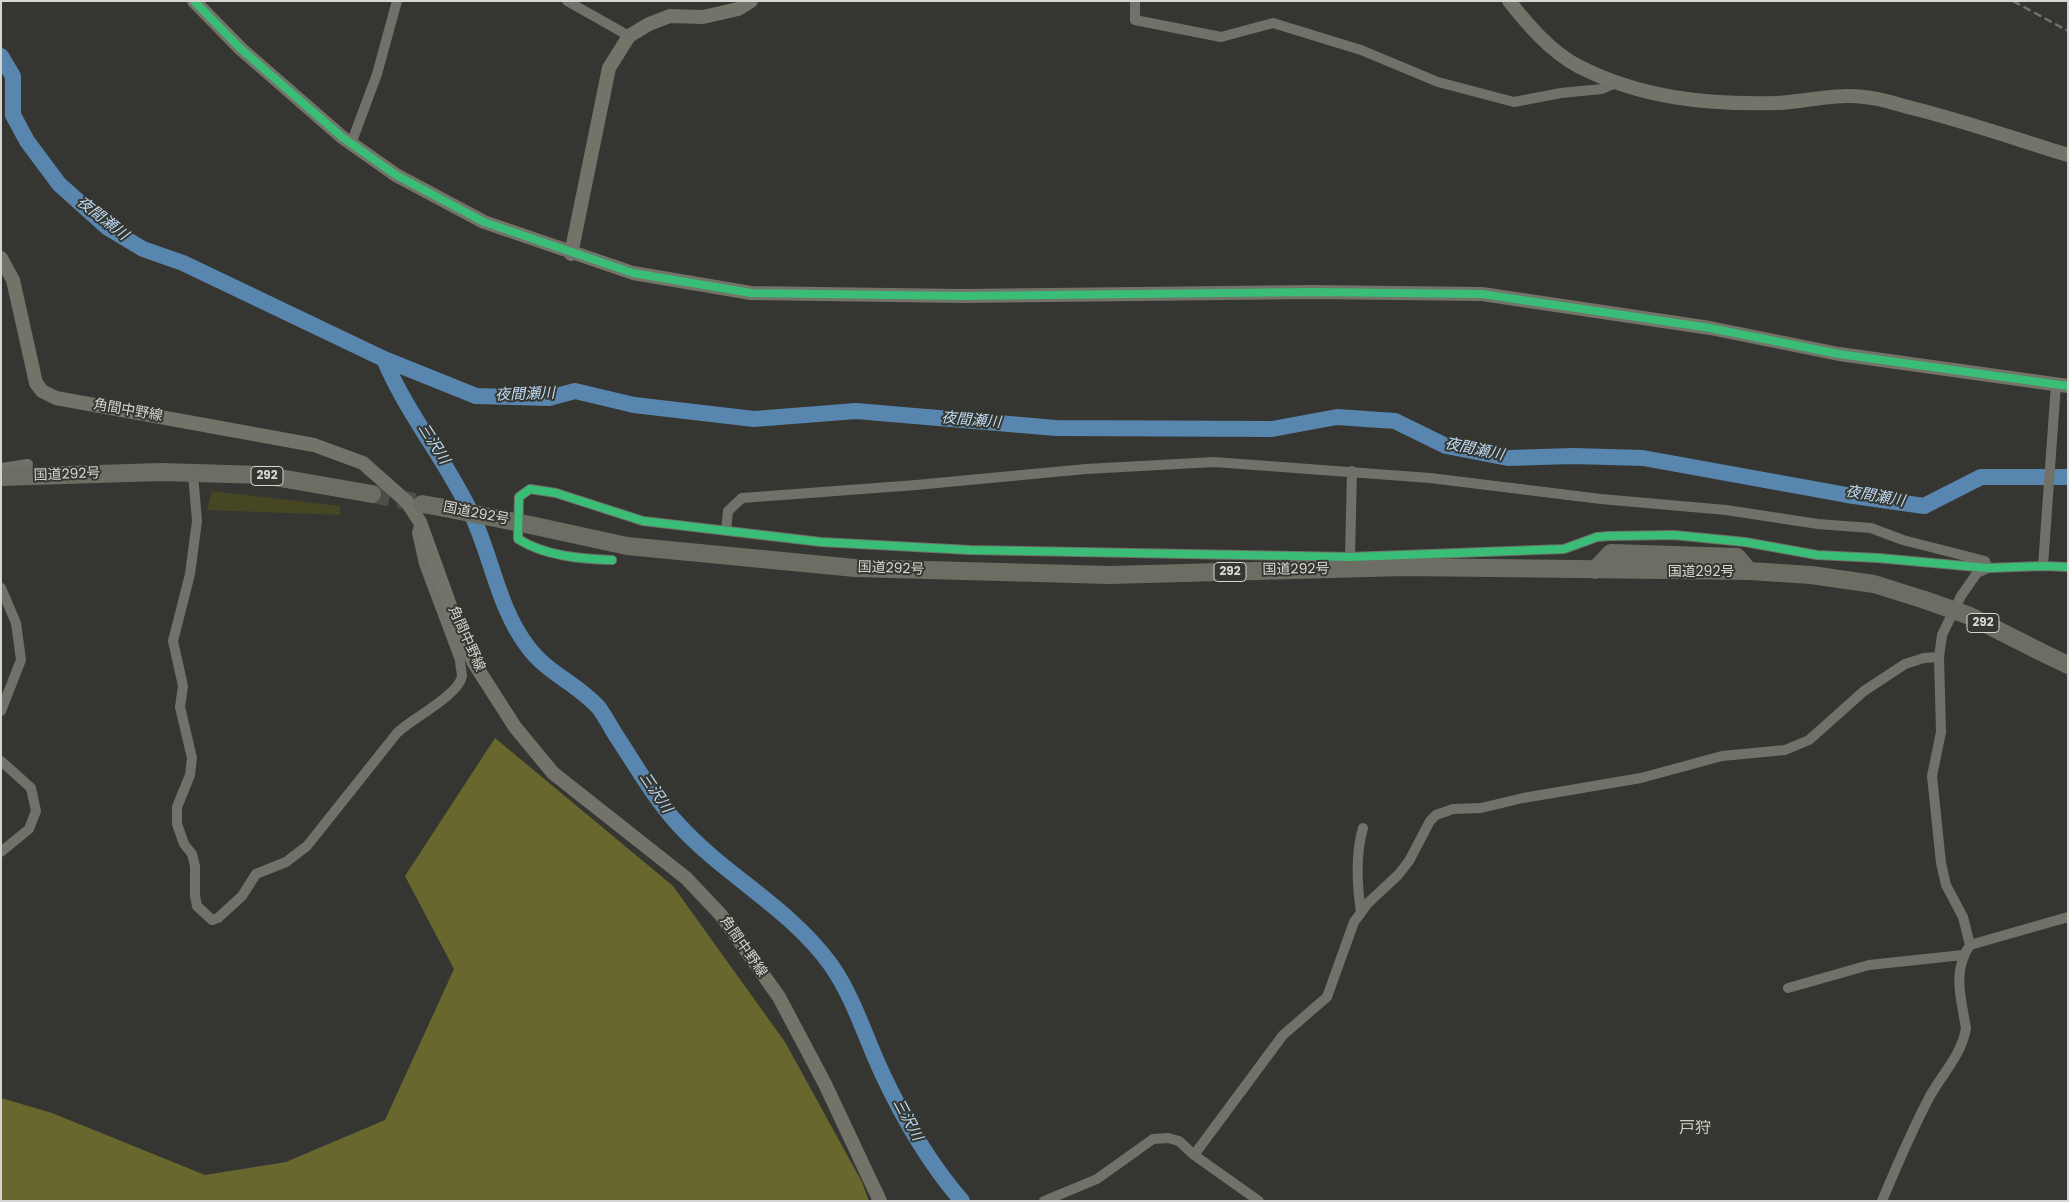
<!DOCTYPE html>
<meta charset="utf-8">
<style>
body{margin:0}
#map{position:relative;width:2069px;height:1202px;overflow:hidden;background:#353631;font-family:Poppins,sans-serif}
canvas{display:block}
.frame{position:absolute;inset:0;border:2px solid #d5d6d1;pointer-events:none}
</style>
<div id="map">
<canvas width="2069" height="1202"></canvas>
<div class="frame"></div>
</div>
<script>
const c = document.querySelector('canvas').getContext('2d');
c.lineJoin = 'round';
function paint(path, color) { c.fillStyle = color; c.fill(path, 'evenodd'); }
function stroke(path, color, width, dash) { c.strokeStyle = color; c.lineWidth = width; c.lineCap = dash ? 'butt' : 'round'; c.setLineDash(dash || []); c.stroke(path); }
function label(font, color, halo, rows, align = 'center') {
  c.font = font + ' Poppins,"Noto Sans JP",sans-serif'; c.lineWidth = 4; c.setLineDash([]); c.textBaseline = 'middle'; c.strokeStyle = halo; c.fillStyle = color; for (const [text, x, y, turn = 0] of rows) {
    c.save(); c.translate(x, y); c.rotate((+turn || 0) * Math.PI / 180); c.textAlign = isNaN(turn) ? turn : align; if (halo) c.strokeText(text, 0, 0); c.fillText(text, 0, 0); c.restore();
  }
}
paint(new Path2D(`
 M212,491L340,506V515L207,510Z`), '#464625');
paint(new Path2D(`
 M495,738L673,886L785,1042L862,1182L869,1201H1V1098L52,1113L205,1175L286,1162L385,1120L454,969L405,876Z`), '#68682e');
stroke(new Path2D(`
 M1,56L13,76V115L27,141L59,184L108,228L143,249L183,263L384,359L476,396L549,398L575,391L634,405L754,419L856,411L1056,428L1272,429L1337,417L1395,421L1446,446L1508,458L1573,456L1643,458L1847,495L1924,506L1981,477H2068
 M384,359C407,414 446,460 471,513C492,557 498,608 528,647C547,673 578,684 599,708C605,716 610,726 615,734C635,764 654,798 678,824C724,875 790,908 831,965C854,998 865,1037 882,1073C904,1120 928,1162 962,1201`), '#5886af', 16);
stroke(new Path2D(`
 M372,494L415,502`), '#4d4e49', 18, [18, 9]);
stroke(new Path2D(`
 M567,1L629,36
 M1135,1V20L1221,37L1273,23L1361,50L1438,82L1514,102L1561,93L1602,89L1616,83
 M351,144L377,74L397,1
 M1,468L28,464
 M193,474L197,521L190,574L173,641L183,686L180,707L192,758L190,775L177,807V824L184,844L192,854L195,866V896L197,906L212,920L218,918L242,896L256,874L286,862L307,846L397,733C411,719 459,695 462,676C462,672 460,665 460,660L424,564L417,533L420,523
 M726,531L728,511L742,498L916,485L1086,469L1214,462L1430,478L1601,499L1726,510L1818,524L1871,528L1903,540L1985,561L1988,568
 M1350,557L1352,471
 M612,560C581,559 545,556 518,539L519,497L530,489L556,493L643,521L821,542L970,550L1350,557L1564,549L1597,537L1609,536L1674,535L1745,542L1817,555L1878,558L1988,568L2043,566L2068,567
 M2043,566L2056,384
 M1,588L16,623L21,660L1,711
 M1,761L31,788L36,811L29,829L1,852
 M1361,912C1357,885 1355,855 1363,828
 M1970,945L1963,917L1946,885L1941,863L1932,776L1941,732L1939,657L1942,635L1961,596L1977,573L1986,569
 M1788,988L1869,965L1963,955
 M1194,1155L1283,1035L1327,997L1354,922L1368,903L1398,875L1409,861L1430,821L1436,815L1453,809L1481,808L1523,798L1641,778L1722,756L1785,750L1809,740L1864,691L1905,664L1924,658L1939,657
 M1044,1201L1097,1179L1153,1139L1168,1138L1179,1141L1194,1155L1259,1201
 M1882,1201C1897,1165 1912,1130 1930,1096C1943,1073 1962,1054 1966,1028C1961,998 1952,971 1970,945L2068,917`), '#707168', 10);
stroke(new Path2D(`
 M194,1L241,49L342,137L396,175L484,222L633,273L751,293L961,296L1312,292L1482,294L1710,328L1839,354L2068,386
 M1509,1C1528,25 1550,51 1578,66C1640,98 1708,105 1777,103C1806,102 1834,93 1864,97C1880,98 1896,104 1912,108C1964,121 2016,139 2068,155
 M571,254L609,68L629,36L649,24L670,16L703,17L738,9L751,1
 M1,258L13,280L36,383L42,391L56,398L314,445L363,463L407,502L420,522L456,622L474,663L515,727L553,773L686,878L721,915L779,997L825,1084L880,1201`), '#737369', 14);
stroke(new Path2D(`
 M1,477L161,472L263,475L372,494
 M422,504L445,508
 M535,526L627,546L855,568L1110,575L1405,567L1749,571L1811,575L1874,584L1925,600
 M1595,570L1611,553L1737,557L1749,571
 M2039,651L2068,665`), '#6d6d63', 18);
stroke(new Path2D(`
 M2013,1L2068,31`), '#71726c', 2.5, [8, 4]);
stroke(new Path2D(`
 M445,508L535,526
 M1925,600L1970,616L2039,651`), '#6d6d63', 18);
stroke(new Path2D(`
 M194,1L241,49L342,137L396,175L484,222L633,273L751,293L961,296L1312,292L1482,294L1710,328L1839,354L2068,386
 M612,560C581,559 545,556 518,539L519,497L530,489L556,493L643,521L821,542L970,550L1350,557L1564,549L1597,537L1609,536L1674,535L1745,542L1817,555L1878,558L1988,568L2043,566L2068,567`), '#3abd76', 8);
for (const [x, y, w] of [
 [267,476,32],
 [1230,572,32],
 [1983,623,32]
]) { const box = new Path2D(); box.roundRect(x - w / 2, y - 9.5, w, 19, 4); c.fillStyle = '#363730'; c.fill(box); stroke(box, '#d5d6d1', 1); }
label('bold 12px', '#d5d6d1', null, [
 ["292",267,476],
 ["292",1230,572],
 ["292",1983,623]
]);
label('14px', '#d5d6d1', '#363730', [
 ["角間中野線",128,411,10],
 ["国道292号",67,475,-2],
 ["国道292号",476,514,11],
 ["国道292号",891,569,2],
 ["国道292号",1296,570,-1],
 ["国道292号",1701,572],
 ["角間中野線",466,639,66],
 ["角間中野線",743,947,55]
]);
label('italic 15px', '#bedaf5', '#363730', [
 ["夜間瀬川",102,219,38],
 ["夜間瀬川",525,395,-2],
 ["夜間瀬川",971,421,5],
 ["三沢川",433,444,58],
 ["夜間瀬川",1474,450,12],
 ["夜間瀬川",1875,497,10],
 ["三沢川",655,793,56],
 ["三沢川",907,1120,62]
]);
label('16px', '#cdcdc5', '#363730', [
 ["戸狩",1695,1129]
]);
</script>
